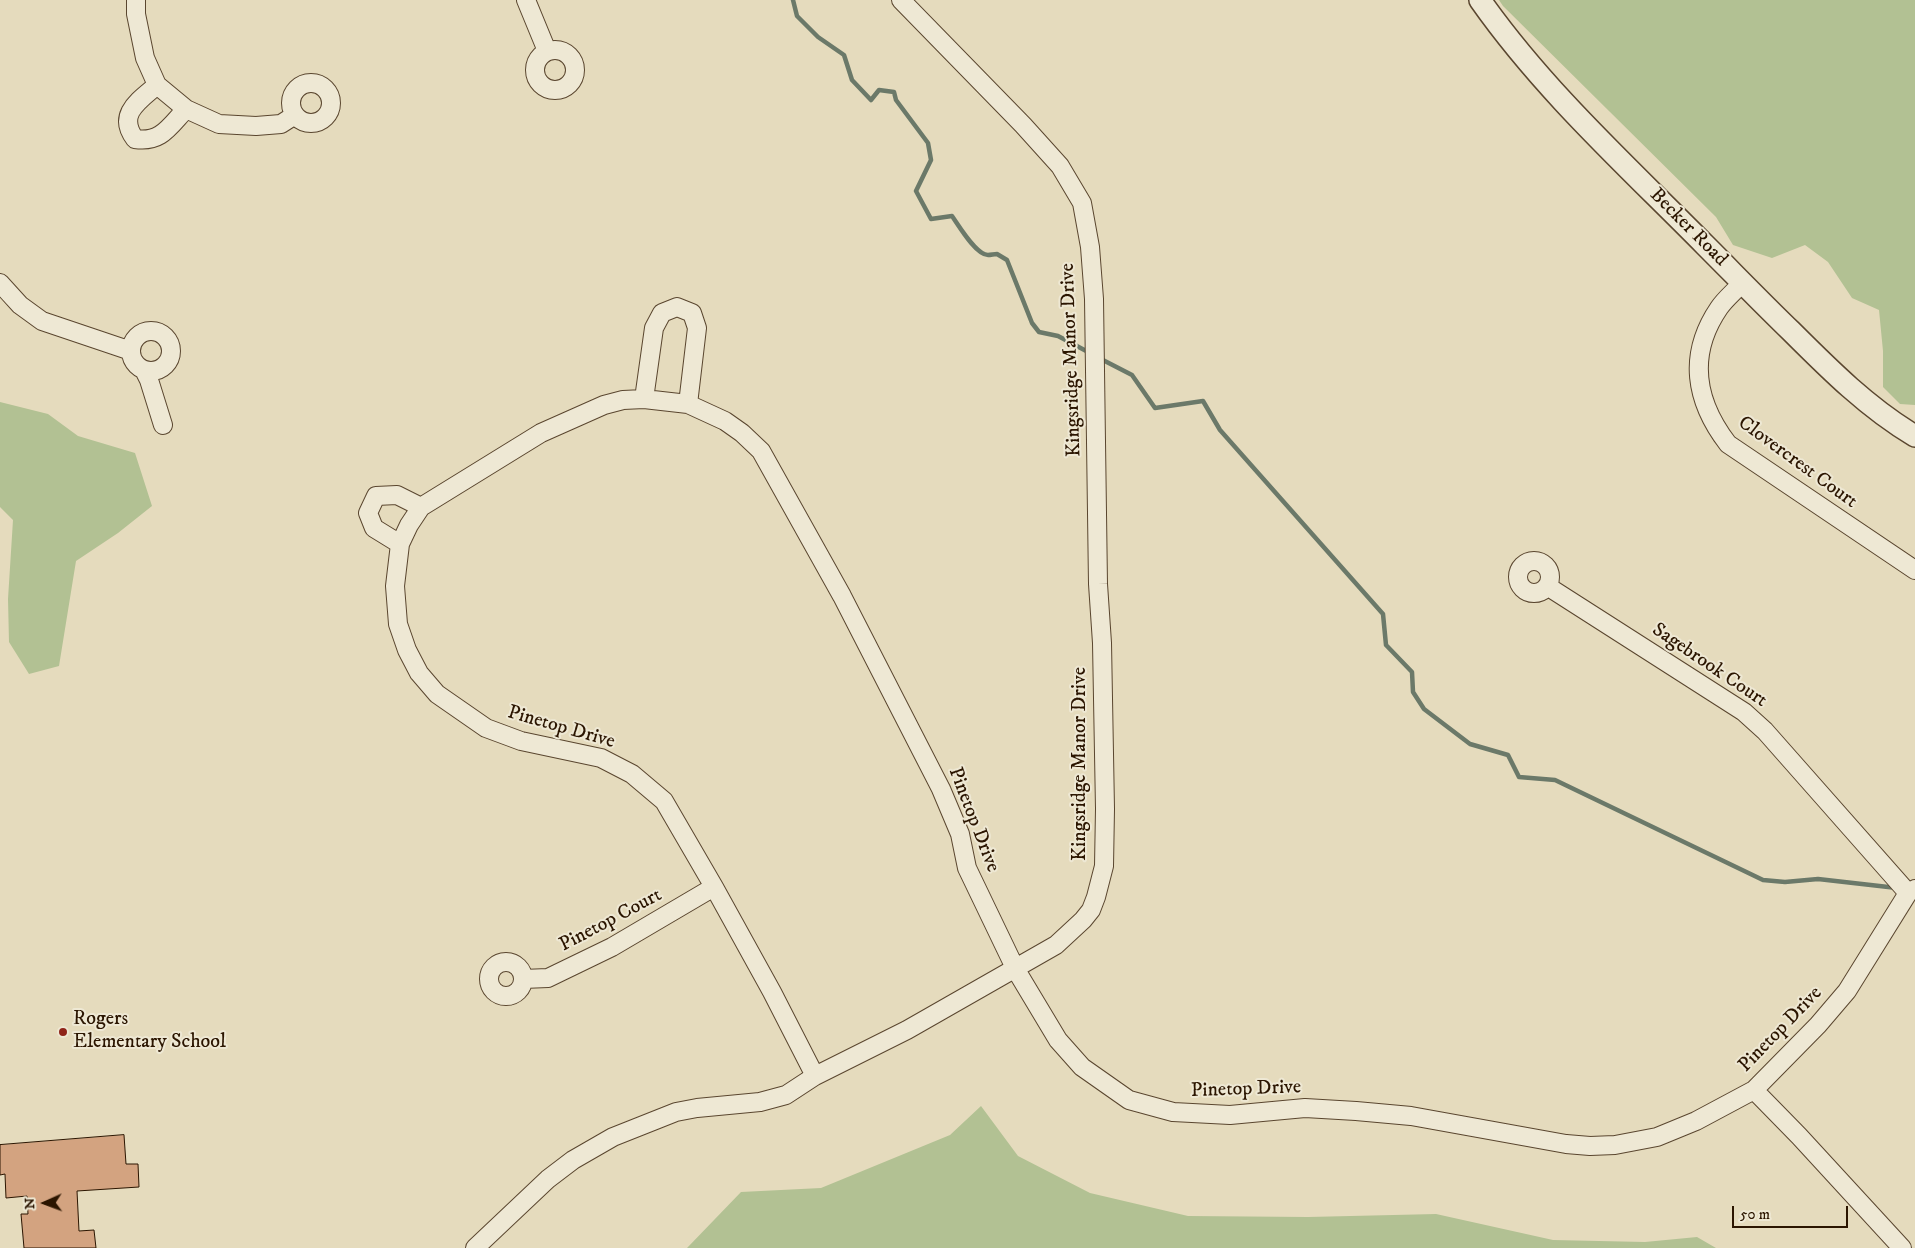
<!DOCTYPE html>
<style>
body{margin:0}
#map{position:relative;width:1915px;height:1248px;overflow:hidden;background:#e5dbbd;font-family:"IM FELL DW Pica",serif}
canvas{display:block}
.north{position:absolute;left:20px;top:1178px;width:50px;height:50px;-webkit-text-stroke:4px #eee8d4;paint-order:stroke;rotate:268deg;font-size:14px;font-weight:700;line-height:20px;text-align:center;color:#2b1500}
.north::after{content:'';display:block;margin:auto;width:18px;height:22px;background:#2b1500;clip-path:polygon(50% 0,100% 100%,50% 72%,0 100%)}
.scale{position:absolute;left:1732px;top:1206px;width:116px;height:22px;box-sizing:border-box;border:2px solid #2b1500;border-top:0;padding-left:6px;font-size:15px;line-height:18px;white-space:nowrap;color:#2b1500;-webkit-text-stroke:4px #eee8d4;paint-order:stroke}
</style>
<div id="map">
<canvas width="1915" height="1248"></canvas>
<div class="north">N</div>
<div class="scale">50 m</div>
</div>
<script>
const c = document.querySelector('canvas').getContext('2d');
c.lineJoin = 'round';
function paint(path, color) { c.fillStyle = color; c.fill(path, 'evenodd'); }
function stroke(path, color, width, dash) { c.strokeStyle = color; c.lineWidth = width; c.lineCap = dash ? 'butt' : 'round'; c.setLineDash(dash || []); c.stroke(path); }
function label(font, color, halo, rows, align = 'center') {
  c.font = font + ' "IM FELL DW Pica",serif'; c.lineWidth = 4; c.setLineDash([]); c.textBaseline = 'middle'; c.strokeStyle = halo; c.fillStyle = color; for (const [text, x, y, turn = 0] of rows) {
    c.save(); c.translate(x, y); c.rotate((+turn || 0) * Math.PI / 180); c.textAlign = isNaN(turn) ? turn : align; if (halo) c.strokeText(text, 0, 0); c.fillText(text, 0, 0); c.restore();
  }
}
paint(new Path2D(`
 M1499,0H1915V405L1900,404L1883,387V351L1879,310L1852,298L1828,262L1805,245L1772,258L1733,245L1716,217L1503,6Z
 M0,402L48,414L78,436L135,453L152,506L118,533L76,561L59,666L29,674L9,642L8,599L13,520L0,507Z
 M981,1106L1018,1156L1090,1193L1188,1216L1308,1217L1436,1214L1553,1240L1645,1242L1697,1237L1716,1248H687L741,1192L821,1188L950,1135Z`), '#b2c193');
stroke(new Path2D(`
 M793,0L797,16L818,37L844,55L852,80L871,100L879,90L894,92L896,100L928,143L931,160L916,191L931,219L952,216C959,226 976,255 988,255C991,255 994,254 997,254L1007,260L1032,323L1039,332L1058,336L1090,353
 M1099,358L1132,375L1155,408L1203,401L1220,430L1383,614L1386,645L1412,672L1413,692L1424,709L1470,744L1508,755L1519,777L1555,780L1763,880L1785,882L1818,879L1897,888`), '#6b7969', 4.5);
const building = new Path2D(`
 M124,1135L126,1164H138L139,1187L77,1191L79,1231L94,1230L96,1248H24L21,1214H28L27,1196L6,1198L5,1174L0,1175V1145Z`);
paint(building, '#d3a380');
stroke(building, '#2b1500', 1);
const minor = new Path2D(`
 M136,0V14L145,58L157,85L186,109L219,124L256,126L281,124L295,115
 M526,0L547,51
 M535 70a20 20 0 1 1 40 0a20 20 0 1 1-40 0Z
 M291 103a20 20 0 1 1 40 0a20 20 0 1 1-40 0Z
 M157,85C140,100 116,114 135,139C161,143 169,127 186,109
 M0,283L20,305L42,321L131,351
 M1742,283C1735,291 1725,299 1719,308C1687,355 1695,401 1728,444L1915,570
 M131 351a20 20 0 1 1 40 0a20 20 0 1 1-40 0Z
 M144,370L149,380L163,425
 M644,399L654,328L662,313L677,307L692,313L697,328L688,404
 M400,544L374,528L368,513L376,496L397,495L421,507
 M1518 577a16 16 0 1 1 32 0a16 16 0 1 1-32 0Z
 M1547,586L1744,712L1765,731L1908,893
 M489 979a17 17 0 1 1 34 0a17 17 0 1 1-34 0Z
 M523,979L548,978L612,947L714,887
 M815,1076L772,992L714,887L664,801L632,774L601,758L521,741L486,728L437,694L419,673L407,650L398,624L395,586L400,544L409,525L421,507L541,433L604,405L623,400L644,399L688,404L725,421L742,433L761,451L842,596L941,789L960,834L967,868L1016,970L1058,1040L1082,1067L1129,1100L1173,1112L1230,1115L1305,1108L1356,1111L1411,1116L1566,1144L1590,1146L1615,1145L1657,1137L1696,1121L1754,1090L1818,1025L1847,991L1908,893L1915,889
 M1754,1090L1799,1136L1902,1248
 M475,1248L548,1179L573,1160L613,1137L676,1112L697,1108L760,1102L786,1095L815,1076L907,1030L1056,945L1083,920L1091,910L1096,897L1104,866L1105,809L1102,643L1098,584L1094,299L1090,247L1082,203L1060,166L1023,125L901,0`);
const tertiary = new Path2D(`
 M1480,0C1544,91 1627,166 1705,245C1734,274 1762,303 1791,331C1830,370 1868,408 1915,436`);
stroke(minor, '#5a462f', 20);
stroke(tertiary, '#5a462f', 24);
stroke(minor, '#eee8d4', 18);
stroke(tertiary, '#eee8d4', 21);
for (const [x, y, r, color] of [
 [63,1032,5,"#8f2418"]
]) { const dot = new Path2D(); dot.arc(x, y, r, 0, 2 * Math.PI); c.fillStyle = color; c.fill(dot); stroke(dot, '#eee8d4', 2); }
label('20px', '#2b1500', '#eee8d4', [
 ["Becker Road",1688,228,45],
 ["Kingsridge Manor Drive",1072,360,-92],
 ["Clovercrest Court",1797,463,36],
 ["Sagebrook Court",1709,666,34],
 ["Pinetop Drive",561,728,16],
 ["Kingsridge Manor Drive",1081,764,-90],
 ["Pinetop Drive",973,820,69],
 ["Pinetop Court",611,921,-28],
 ["Pinetop Drive",1781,1030,-46],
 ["Pinetop Drive",1246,1090,-2]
]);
label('20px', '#2b1500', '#eee8d4', [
 ["Rogers",73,1020],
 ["Elementary School",73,1043]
], 'left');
</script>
